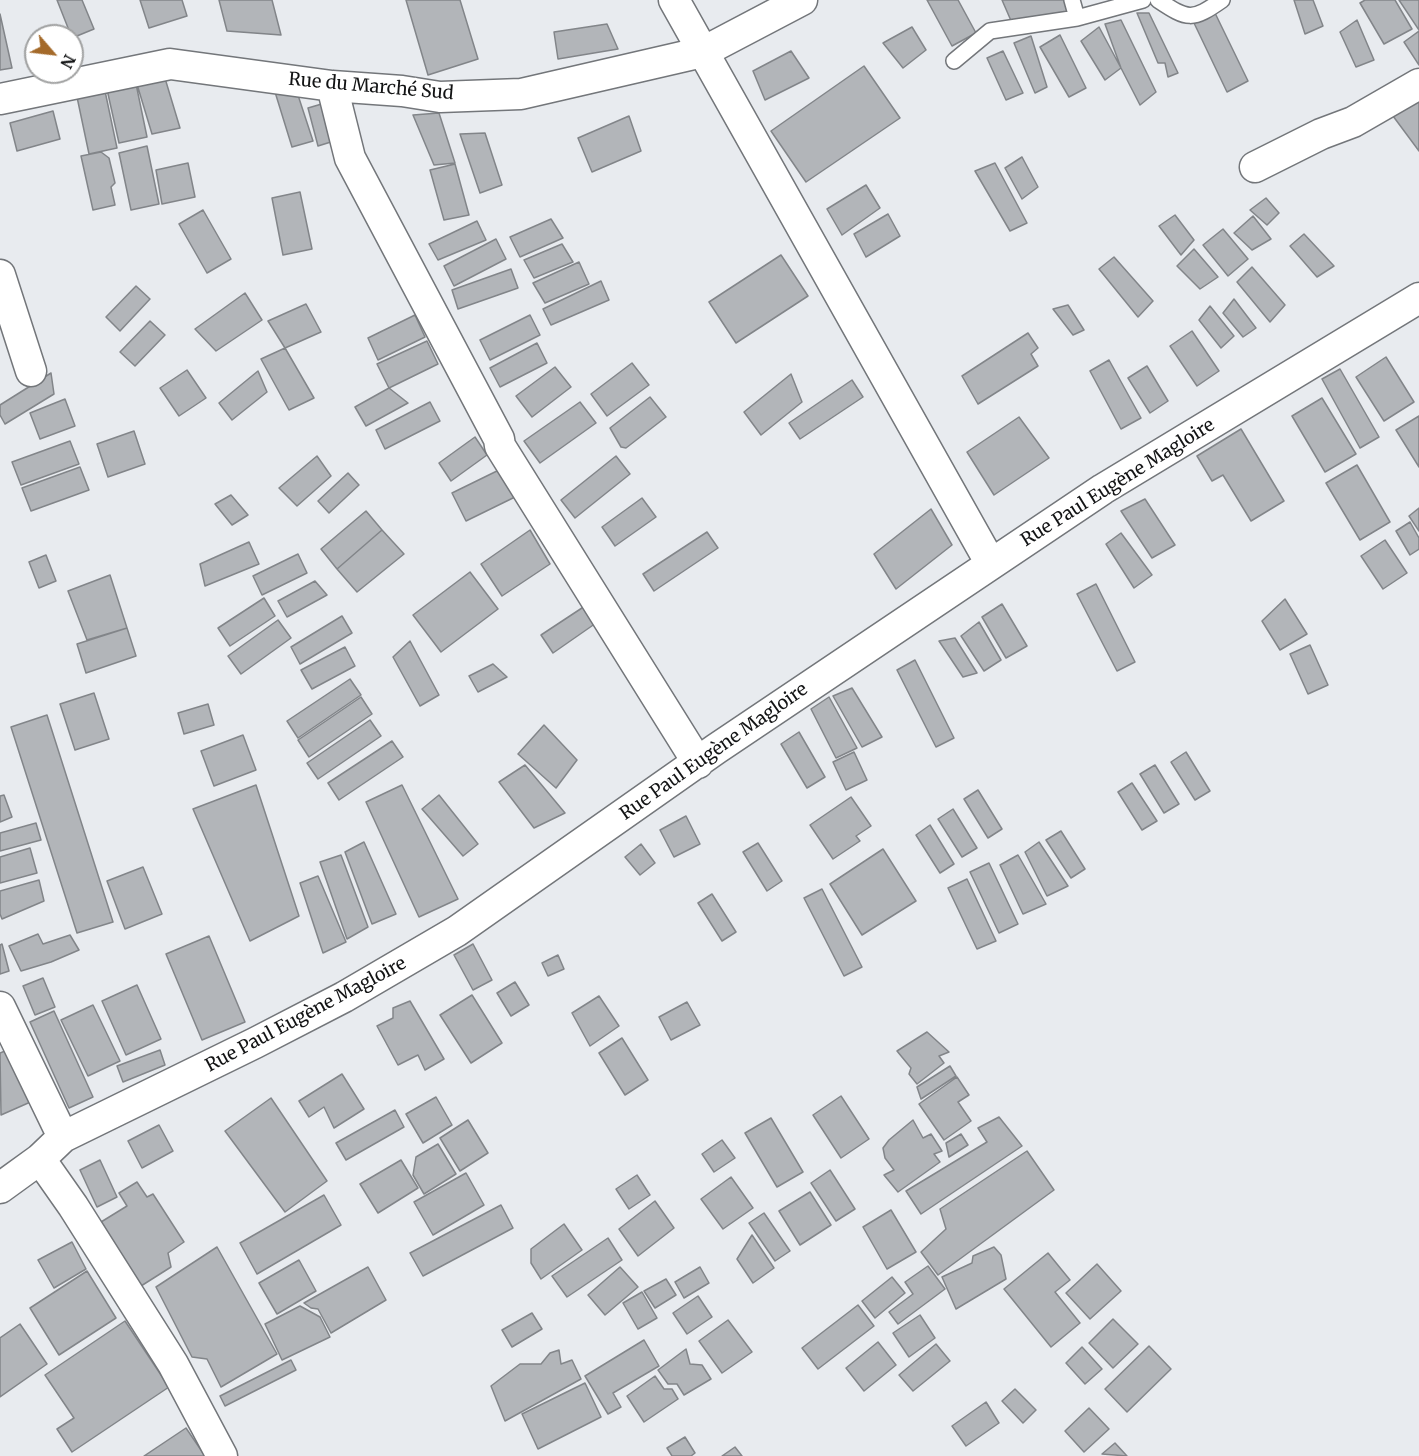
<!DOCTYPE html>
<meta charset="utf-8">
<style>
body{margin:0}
#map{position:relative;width:1419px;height:1456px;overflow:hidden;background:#e8ebef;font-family:Merriweather,serif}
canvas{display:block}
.north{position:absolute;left:24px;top:24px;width:60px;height:60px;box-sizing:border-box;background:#fff;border:2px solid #a0a1a1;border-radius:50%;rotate:118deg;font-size:16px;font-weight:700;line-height:24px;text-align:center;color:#121314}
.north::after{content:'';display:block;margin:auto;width:21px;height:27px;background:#a46a2a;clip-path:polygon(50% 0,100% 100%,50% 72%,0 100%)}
</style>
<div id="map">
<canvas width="1419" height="1456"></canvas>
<div class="north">N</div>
</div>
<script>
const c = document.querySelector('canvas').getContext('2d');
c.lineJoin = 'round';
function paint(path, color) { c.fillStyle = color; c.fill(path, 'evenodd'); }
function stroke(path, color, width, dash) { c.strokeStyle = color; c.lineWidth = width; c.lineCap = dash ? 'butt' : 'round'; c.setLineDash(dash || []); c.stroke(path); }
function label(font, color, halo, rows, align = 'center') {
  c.font = font + ' Merriweather,serif'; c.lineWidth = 4.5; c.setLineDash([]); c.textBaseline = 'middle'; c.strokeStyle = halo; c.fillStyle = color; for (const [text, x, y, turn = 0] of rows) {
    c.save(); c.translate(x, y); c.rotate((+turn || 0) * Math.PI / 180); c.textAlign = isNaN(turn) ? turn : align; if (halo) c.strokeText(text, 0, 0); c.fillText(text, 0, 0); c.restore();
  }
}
const building = new Path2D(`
 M57,0H82L94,29L72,38Z
 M140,0H182L187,16L149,28Z
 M219,0H272L281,35L227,31Z
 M406,0H460L478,59L428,75Z
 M927,0H958L976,33L952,46Z
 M1002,0H1066L1071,11L1012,23Z
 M1294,0H1313L1323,26L1305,34Z
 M1365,0H1395L1412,29L1384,44L1360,3Z
 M1399,0H1419V30Z
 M1137,13H1149L1178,73L1168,77L1165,63H1158Z
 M1215,13L1248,81L1227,92L1194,23Z
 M0,14L12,68L0,70Z
 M1121,20L1156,92L1140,105L1121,68L1105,24Z
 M1357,20L1374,60L1356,67L1340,32Z
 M607,24L618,49L558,59L554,32Z
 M912,27L926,50L903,68L883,43Z
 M1099,27L1121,68L1105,80L1081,41Z
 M1419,31V65L1404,42Z
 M1060,35L1086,88L1069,97L1040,47Z
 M1031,36L1047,87L1035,93L1014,43Z
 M791,51L809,78L765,100L753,71Z
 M1003,51L1023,93L1006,100L987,58Z
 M161,65L180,128L152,134L133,71Z
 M864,66L900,118L806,182L771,131Z
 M135,79L147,137L119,143L106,85Z
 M295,86L313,141L292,147L275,92Z
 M105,91L117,148L89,154L77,97Z
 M1416,98L1419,102V151L1393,116Z
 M325,103L334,141L318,146L308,108Z
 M53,111L60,139L17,151L10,123Z
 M439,113L455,163L434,165L413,115Z
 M629,116L641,151L592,172L578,138Z
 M485,133L502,185L480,193L460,134Z
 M147,146L159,204L131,210L119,153Z
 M101,152L109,158L115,183L111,187L115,205L93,210L81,156Z
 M1022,157L1038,187L1022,199L1005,168Z
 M188,163L195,197L162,204L156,170Z
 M995,163L1027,223L1010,231L975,171Z
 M455,164L469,215L444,220L430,170Z
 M866,185L880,208L842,235L827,209Z
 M300,192L312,249L283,255L272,198Z
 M1266,198L1279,213L1267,225L1250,210Z
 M203,210L231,259L207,273L179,224Z
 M888,214L900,236L866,257L854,234Z
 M1175,215L1194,240L1181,255L1159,226Z
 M1253,216L1271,239L1252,250L1234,233Z
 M551,219L563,238L520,257L510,237Z
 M477,221L486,240L438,260L429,244Z
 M1223,229L1248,259L1228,276L1203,245Z
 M1304,234L1334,266L1317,277L1290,246Z
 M496,239L506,259L454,286L444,266Z
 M562,244L573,262L534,278L524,260Z
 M1194,249L1218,277L1200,289L1177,266Z
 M781,255L808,296L736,343L709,302Z
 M1114,257L1153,301L1138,317L1099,269Z
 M579,262L589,284L545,303L533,283Z
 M1252,267L1285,305L1270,322L1237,282Z
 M511,269L518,288L458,309L452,290Z
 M601,281L609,300L551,325L543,309Z
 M136,286L150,299L120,331L106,317Z
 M245,293L262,320L216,351L195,329Z
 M1234,299L1256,328L1243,337L1223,313Z
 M306,304L321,332L285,348L268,321Z
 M1068,305L1084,330L1073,335L1053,309Z
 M1210,306L1234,336L1221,348L1199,320Z
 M415,315L425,337L378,360L368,338Z
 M530,315L540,335L490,360L480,340Z
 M150,321L165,335L135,366L120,352Z
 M1192,331L1219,371L1197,386L1170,346Z
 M1028,333L1038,348L1031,354L1038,366L978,404L962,376Z
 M427,341L438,364L389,388L377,364Z
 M537,343L547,363L500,387L490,368Z
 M285,348L314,398L289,410L261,359Z
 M1386,357L1414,402L1384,421L1356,377Z
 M1109,360L1141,418L1121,429L1090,371Z
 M632,363L649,385L607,416L591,394Z
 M1147,366L1168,401L1150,413L1128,378Z
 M555,367L571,387L532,417L516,396Z
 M1340,369L1379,437L1360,448L1322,379Z
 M187,370L206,398L179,416L160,388Z
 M258,371L267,392L232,420L219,403Z
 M51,373L54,394L5,424L0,415V405Z
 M791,374L802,402L761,435L744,412Z
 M852,380L863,397L800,439L789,423Z
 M389,388L408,403L366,426L355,407Z
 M650,397L666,417L626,448L621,447L610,428Z
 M1322,398L1356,454L1325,472L1292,416Z
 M65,399L75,426L40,439L30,413Z
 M430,402L440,421L385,449L376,430Z
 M580,402L596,423L540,463L524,441Z
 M1419,416V467L1396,430Z
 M1019,417L1049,458L994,495L967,452Z
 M1241,429L1284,501L1251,521L1223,475L1212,481L1197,456Z
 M134,431L145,464L108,477L97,444Z
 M475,437L487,455L451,481L439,463Z
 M70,441L79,464L21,485L12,462Z
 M317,456L331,476L297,506L279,488Z
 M616,456L630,474L575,518L561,500Z
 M1357,465L1390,522L1360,540L1326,483Z
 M80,467L89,490L31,511L22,488Z
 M501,469L515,497L466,521L452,493Z
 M348,473L359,485L329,513L318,501Z
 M231,495L248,515L232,525L215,504Z
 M642,498L656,517L615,546L602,527Z
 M1145,499L1175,545L1152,558L1121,511Z
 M1419,508V531L1409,516Z
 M931,509L952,545L896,589L874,554Z
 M366,511L382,530L337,569L321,549Z
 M1410,522L1419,538V549L1410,555L1396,531Z
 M382,530L404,554L357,592L337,569Z
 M530,530L550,564L502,596L481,564Z
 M707,532L718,548L654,591L643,574Z
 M1121,533L1152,575L1134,588L1106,544Z
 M1385,540L1407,573L1383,589L1361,556Z
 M249,542L259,564L205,586L200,564Z
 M298,554L307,573L262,595L253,576Z
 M46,555L56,581L39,588L29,562Z
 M470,572L498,609L441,652L413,615Z
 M110,575L127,628L87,640L68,591Z
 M315,581L327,595L287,617L278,601Z
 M1096,584L1135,662L1117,671L1077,594Z
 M264,598L275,616L230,646L218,628Z
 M1285,599L1307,634L1280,650L1262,621Z
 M588,604L599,621L553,653L541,635Z
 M1002,604L1027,646L1006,658L982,617Z
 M342,616L352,633L300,664L291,647Z
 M278,620L291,638L241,674L228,656Z
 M979,622L1001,660L984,671L961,636Z
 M127,628L136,656L86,673L77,644Z
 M955,638L977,673L963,677L939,641Z
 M410,641L439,695L420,706L393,657Z
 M1310,645L1328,685L1308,694L1290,654Z
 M345,647L355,666L312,689L301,670Z
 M915,660L954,738L936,747L897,670Z
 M493,664L507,677L478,692L469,676Z
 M350,679L361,695L298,738L287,721Z
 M852,688L882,737L862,747L833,696Z
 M94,693L109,739L75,750L60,704Z
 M361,697L372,714L309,757L298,740Z
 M829,697L857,748L836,758L811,709Z
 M208,704L214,725L184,734L178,713Z
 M47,715L113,922L77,933L11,727Z
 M370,720L381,736L318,779L307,763Z
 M544,725L577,760L556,788L518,754Z
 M799,732L825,777L807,788L781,744Z
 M243,735L256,770L214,786L201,751Z
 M392,741L403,757L339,800L328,783Z
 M854,752L867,780L846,790L833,762Z
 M1186,752L1210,791L1195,800L1171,762Z
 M525,765L565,813L534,828L499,782Z
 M1155,765L1179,804L1164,813L1140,774Z
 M1132,783L1157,821L1142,830L1118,792Z
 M256,785L299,916L250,941L193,809Z
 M402,785L458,899L419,917L366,802Z
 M978,790L1002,829L988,838L964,799Z
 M4,795L12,817L0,822V796Z
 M439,795L478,844L463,856L422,809Z
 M851,797L871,826L856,836L860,841L833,859L810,825Z
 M953,809L977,848L962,857L938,819Z
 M686,816L700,844L674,857L660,830Z
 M36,823L41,840L0,851V833Z
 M930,825L954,864L940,873L916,835Z
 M1061,831L1085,869L1071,878L1046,840Z
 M364,842L396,914L372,924L345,852Z
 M1039,842L1068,886L1047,896L1025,852Z
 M758,843L782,881L767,891L743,852Z
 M641,844L655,863L640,875L625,857Z
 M30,848L37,873L0,883V857Z
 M883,849L916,901L862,935L830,884Z
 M341,855L368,927L347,939L320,862Z
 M1018,855L1046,904L1023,914L1000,865Z
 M989,863L1018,924L999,933L970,872Z
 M143,867L162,914L125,929L107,881Z
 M318,876L346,942L323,953L300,883Z
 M967,879L996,941L977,949L948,888Z
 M39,880L44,901L2,919L0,914V891Z
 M822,889L862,967L844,976L804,898Z
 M712,894L736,932L722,941L698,903Z
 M38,934L43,944L70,935L79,950L51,962L21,971L9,946Z
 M209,936L245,1022L202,1040L166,954Z
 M2,944L9,971L0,974V945Z
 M473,944L492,980L473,990L454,955Z
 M558,955L564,969L548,976L542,963Z
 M43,978L55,1007L35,1015L23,986Z
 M515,982L529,1005L511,1016L497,993Z
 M137,985L161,1039L126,1055L102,1001Z
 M472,995L502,1043L471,1063L440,1015Z
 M599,996L619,1026L590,1046L572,1013Z
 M410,1001L444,1059L425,1070L418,1055L398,1065L377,1026L393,1018V1008Z
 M687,1002L700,1025L671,1040L659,1017Z
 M93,1005L120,1061L88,1076L61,1020Z
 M54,1011L93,1097L69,1108L30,1022Z
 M927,1032L949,1052L939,1056L944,1063L917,1084L909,1074L911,1068L897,1051Z
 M622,1038L648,1080L625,1095L599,1053Z
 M12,1048L35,1100L1,1115L0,1053Z
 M160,1050L165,1065L123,1082L117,1066Z
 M950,1066L956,1076L921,1099L917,1087Z
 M342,1074L364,1109L334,1128L324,1107L309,1117L299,1101Z
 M957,1077L969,1095L958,1102L971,1121L944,1140L919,1104Z
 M841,1096L869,1139L841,1158L813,1115Z
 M436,1097L452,1125L423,1143L406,1114Z
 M271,1098L327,1181L285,1212L225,1131Z
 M395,1110L404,1127L346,1160L336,1143Z
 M999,1117L1022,1146L921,1214L906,1191L987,1142L978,1128Z
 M771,1118L803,1172L777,1187L745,1133Z
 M468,1120L488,1153L460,1171L440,1138Z
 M913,1120L923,1138L931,1134L942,1151L934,1154L940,1162L898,1192L884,1175L894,1170L885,1158L883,1148L889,1140Z
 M159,1125L173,1151L142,1168L128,1141Z
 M961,1134L968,1145L949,1157L946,1143Z
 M722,1140L735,1158L714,1172L702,1154Z
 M438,1144L456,1174L424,1194L413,1175L416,1157Z
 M1027,1151L1054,1190L938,1275L921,1252L946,1229L940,1209Z
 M100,1160L117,1197L97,1207L80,1170Z
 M401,1160L418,1188L378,1213L360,1184Z
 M830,1170L855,1209L836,1221L811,1183Z
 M466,1173L484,1205L433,1235L414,1202Z
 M637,1175L650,1195L629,1209L616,1189Z
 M731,1177L753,1208L723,1229L701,1199Z
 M137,1182L147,1197L153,1194L184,1242L168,1253L171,1267L141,1286L101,1222L127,1206L119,1193Z
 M810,1192L831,1225L800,1245L779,1211Z
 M324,1195L341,1225L257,1274L240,1243Z
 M655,1201L674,1228L638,1256L619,1229Z
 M501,1205L513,1228L423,1276L410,1253Z
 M891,1210L916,1252L887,1269L863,1227Z
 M764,1213L790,1251L775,1261L749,1223Z
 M564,1224L582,1250L541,1279L531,1263V1249Z
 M752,1235L774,1268L753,1283L737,1259Z
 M608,1238L622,1260L567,1297L552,1276Z
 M72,1242L86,1269L54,1288L38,1260Z
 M217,1247L277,1354L221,1387L207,1359L192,1357L156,1287Z
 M994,1247L1001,1255L1006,1279L956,1309L942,1277L972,1263L973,1256Z
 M1048,1253L1070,1280L1055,1292L1080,1323L1051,1347L1004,1289Z
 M299,1260L316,1291L277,1314L259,1283Z
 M1097,1264L1121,1291L1090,1319L1066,1293Z
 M928,1266L945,1289L898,1324L889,1312L913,1294L905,1282Z
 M368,1267L386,1300L331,1333L318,1309L311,1308L304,1303Z
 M620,1267L638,1287L605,1315L588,1295Z
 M700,1267L709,1283L684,1298L675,1282Z
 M87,1271L116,1318L59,1355L30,1308Z
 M892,1277L905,1293L875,1318L862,1301Z
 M666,1279L676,1295L655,1308L644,1291Z
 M642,1292L657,1318L638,1329L623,1303Z
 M698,1296L712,1317L687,1334L673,1313Z
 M858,1305L874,1326L818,1369L802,1348Z
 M300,1306L320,1317L330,1337L282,1360L265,1324Z
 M532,1313L542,1329L512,1347L502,1330Z
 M920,1315L935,1338L909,1357L893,1333Z
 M1113,1319L1138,1344L1113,1368L1089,1343Z
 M728,1320L752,1352L722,1373L699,1341Z
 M125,1321L169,1387L72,1452L57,1429L74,1418L45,1375Z
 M20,1324L47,1364L0,1397V1338Z
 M644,1340L659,1366L613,1393L621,1407L608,1414L585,1376Z
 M878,1342L896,1365L864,1391L846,1368Z
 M936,1344L950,1361L913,1391L899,1375Z
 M1149,1346L1171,1369L1127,1412L1105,1389Z
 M1082,1347L1102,1369L1085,1384L1066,1363Z
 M686,1349L690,1364L702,1365L711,1379L684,1395L677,1384H668L658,1370Z
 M559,1350L561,1364L572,1360L581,1379L505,1421L491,1386L520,1364H541L550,1353Z
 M291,1360L296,1370L225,1406L220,1396Z
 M655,1376L664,1389H672L678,1399L644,1422L627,1396Z
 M585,1383L601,1417L538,1449L522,1414Z
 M1015,1389L1036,1410L1023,1423L1002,1401Z
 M986,1402L999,1423L966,1446L952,1426Z
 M1089,1408L1109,1429L1084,1452L1065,1431Z
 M186,1428L205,1456H144Z
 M685,1437L695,1453L691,1456H672L667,1448Z
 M1115,1443L1127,1456L1102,1454Z
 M735,1447L742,1456H722Z`);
paint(building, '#b2b5b9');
stroke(building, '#828589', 1.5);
const lane = new Path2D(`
 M1072,0L1077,18
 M1158,0C1188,20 1192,21 1222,0
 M954,61L990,31L1077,18L1143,0`);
const street = new Path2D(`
 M674,0L991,564
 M332,86L350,158L499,439L500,446L698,763
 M0,99L170,64L332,86L402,91L440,97L521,94L703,52L802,0
 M1255,167L1321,134L1353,122L1419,84
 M0,275L31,371
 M0,1007L63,1137
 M40,1159L73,1206L173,1364L222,1456
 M0,1188L40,1159L63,1137L255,1043L344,997L457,931L716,749L1103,489L1419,298`);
stroke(lane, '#73767a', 18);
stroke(street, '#73767a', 33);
stroke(lane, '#fff', 15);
stroke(street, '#fff', 30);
label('18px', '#121314', '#fff', [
 ["Rue du Marché Sud",371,87,5],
 ["Rue Paul Eugène Magloire",1118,483,-32],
 ["Rue Paul Eugène Magloire",714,752,-35],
 ["Rue Paul Eugène Magloire",306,1015,-28]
]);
</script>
